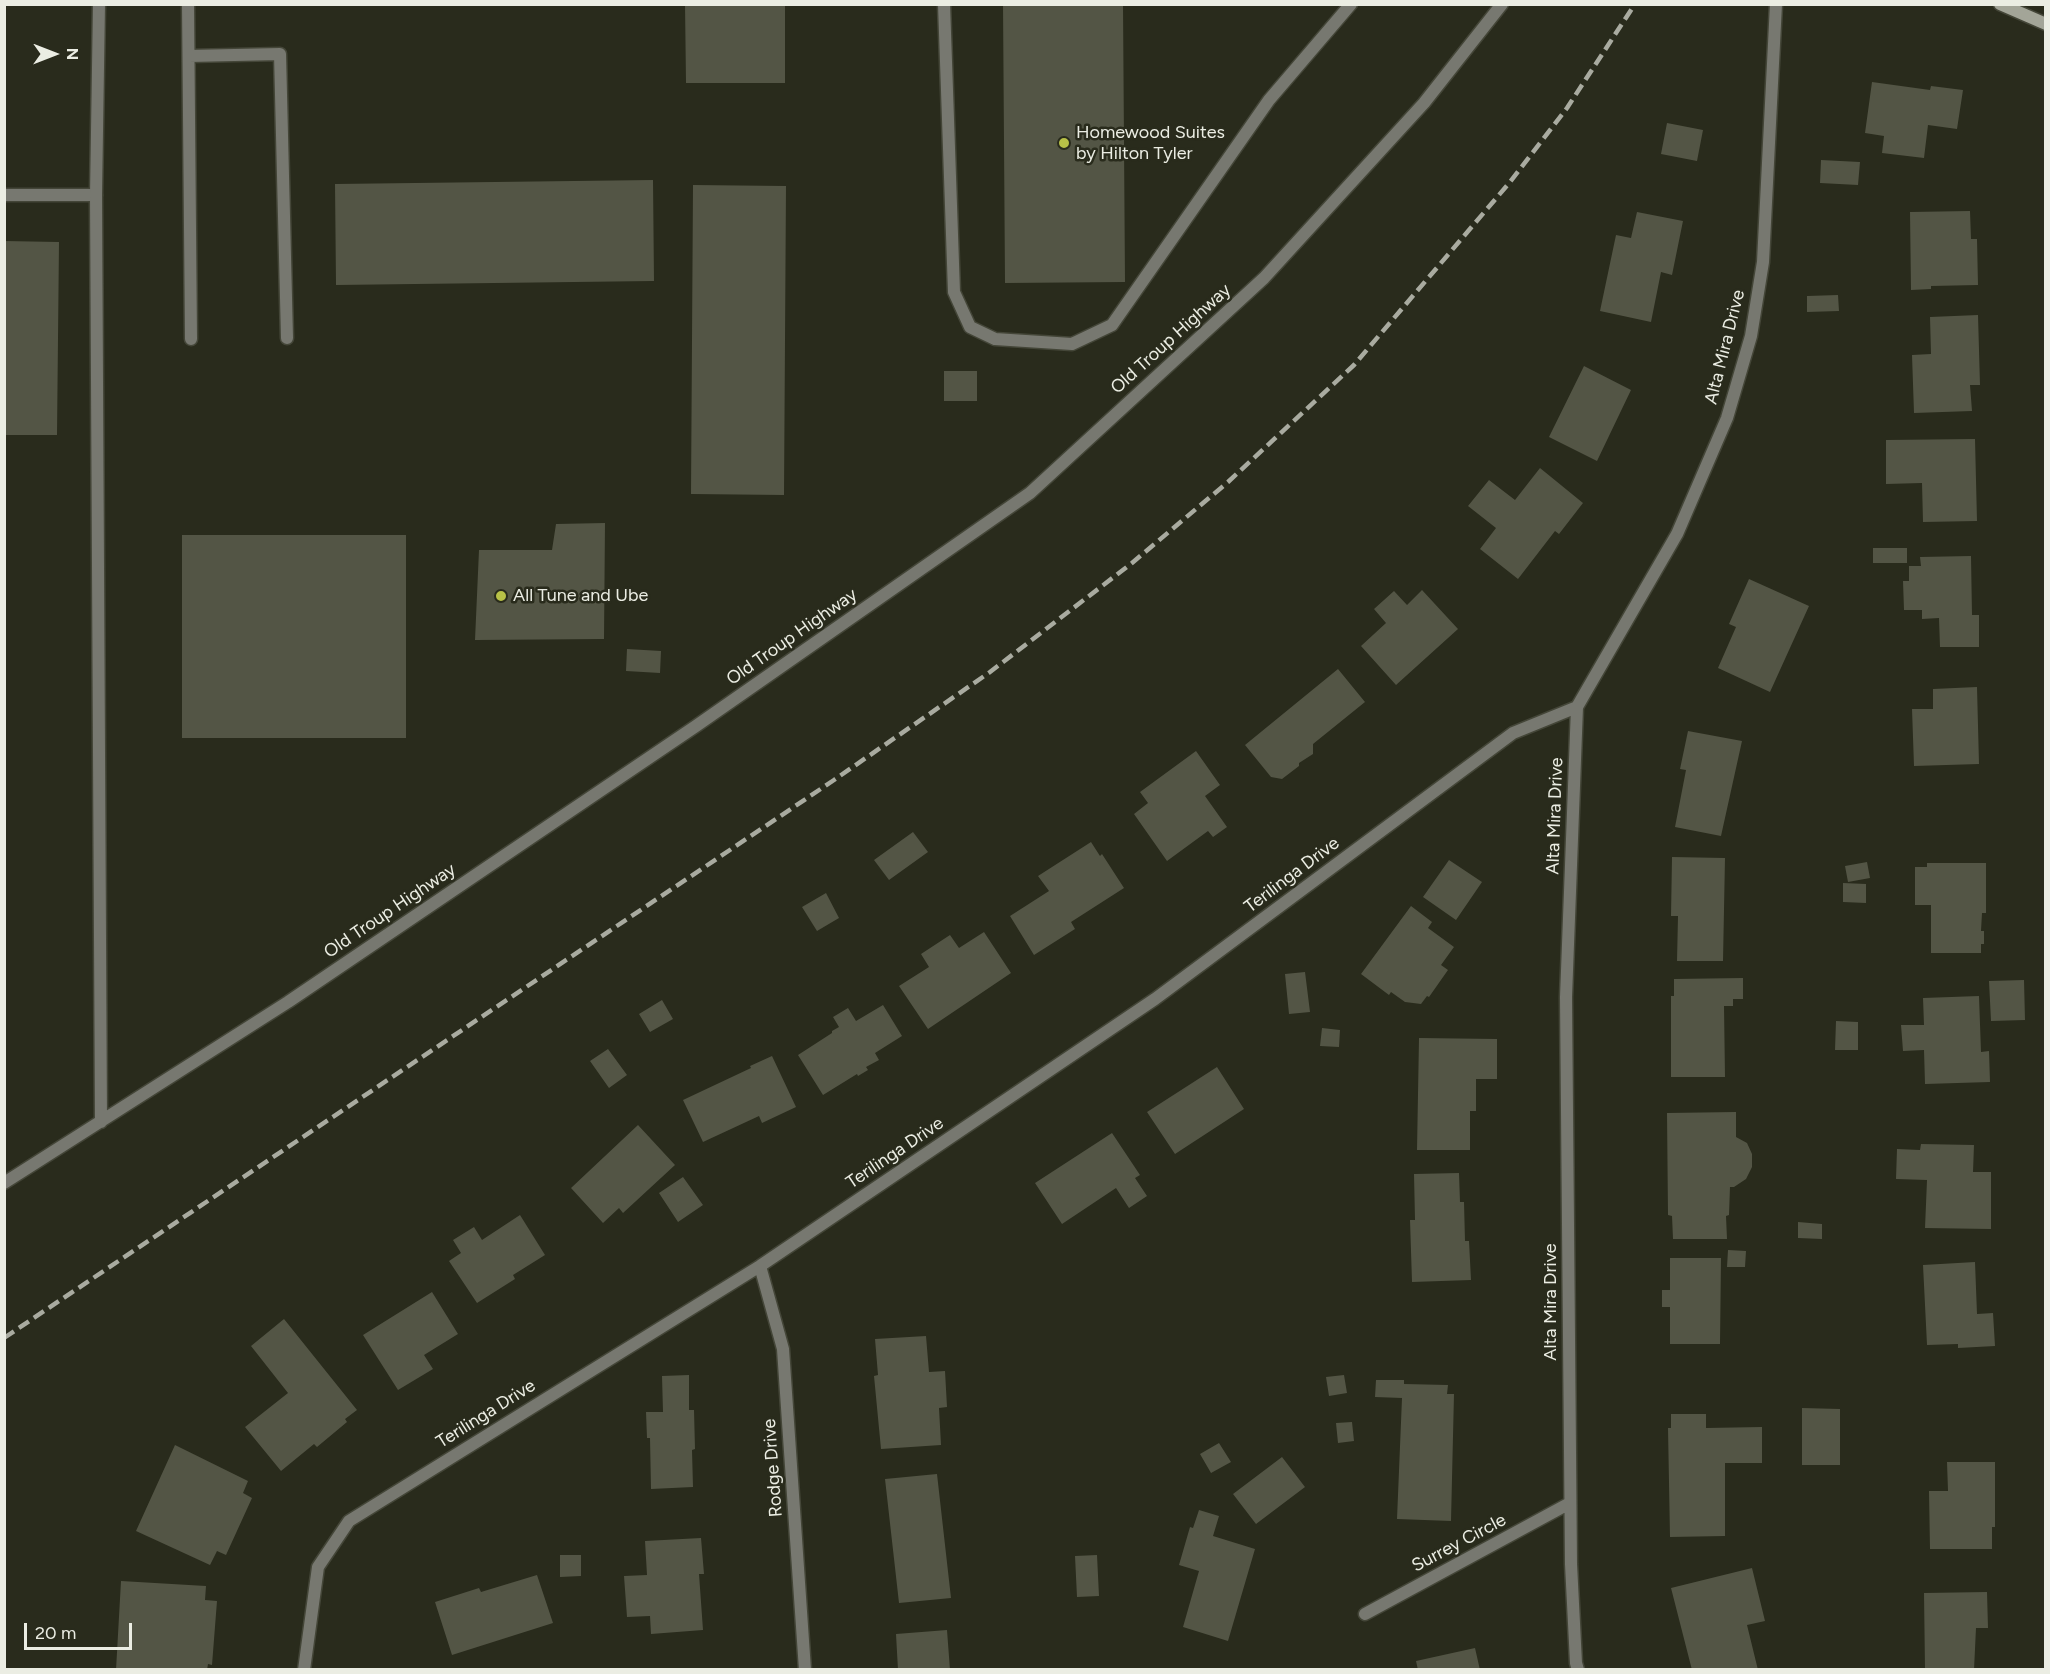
<!DOCTYPE html>
<style>
body{margin:0}
#map{position:relative;width:2050px;height:1674px;overflow:hidden;background:#292b1c;font-family:Figtree,sans-serif}
canvas{display:block}
.frame{position:absolute;inset:0;border:6px solid #ebede3;pointer-events:none}
.north{position:absolute;left:24px;top:24px;width:60px;height:60px;-webkit-text-stroke:4px #292b1c;paint-order:stroke;rotate:90deg;font-size:16px;font-weight:700;line-height:24px;text-align:center;color:#ebede3}
.north::after{content:'';display:block;margin:auto;width:21px;height:27px;background:#ebede3;clip-path:polygon(50% 0,100% 100%,50% 72%,0 100%)}
.scale{position:absolute;left:24px;top:1623px;width:108px;height:27px;box-sizing:border-box;border:3px solid #ebede3;border-top:0;padding-left:8px;font-size:18px;line-height:21px;white-space:nowrap;color:#ebede3;-webkit-text-stroke:4px #292b1c;paint-order:stroke}
</style>
<div id="map">
<canvas width="2050" height="1674"></canvas>
<div class="frame"></div>
<div class="north">N</div>
<div class="scale">20 m</div>
</div>
<script>
const c = document.querySelector('canvas').getContext('2d');
c.lineJoin = 'round';
function paint(path, color) { c.fillStyle = color; c.fill(path, 'evenodd'); }
function stroke(path, color, width, dash) { c.strokeStyle = color; c.lineWidth = width; c.lineCap = dash ? 'butt' : 'round'; c.setLineDash(dash || []); c.stroke(path); }
function label(font, color, halo, rows, align = 'center') {
  c.font = font + ' Figtree,sans-serif'; c.lineWidth = 5; c.setLineDash([]); c.textBaseline = 'middle'; c.strokeStyle = halo; c.fillStyle = color; for (const [text, x, y, turn = 0] of rows) {
    c.save(); c.translate(x, y); c.rotate((+turn || 0) * Math.PI / 180); c.textAlign = isNaN(turn) ? turn : align; if (halo) c.strokeText(text, 0, 0); c.fillText(text, 0, 0); c.restore();
  }
}
paint(new Path2D(`
 M685,4H785V83H686Z
 M1003,4H1123L1125,282L1005,283Z
 M1872,82L1930,90L1931,86L1963,90L1957,129L1928,125L1924,158L1882,153L1884,136L1865,133Z
 M1667,123L1703,130L1697,161L1661,154Z
 M1821,160L1860,162L1858,185L1820,183Z
 M653,180L654,281L336,285L335,184Z
 M693,185L786,186L784,495L691,494Z
 M1970,211L1971,239H1977L1978,285L1931,286V289L1911,290L1910,212Z
 M1637,212L1683,221L1672,275L1661,272L1651,322L1600,311L1616,235L1631,238Z
 M4,241L59,242L57,435H4Z
 M1838,295L1839,311L1807,312V296Z
 M1978,315L1980,385H1970L1972,411L1914,413L1912,355L1931,354L1930,317Z
 M1584,366L1631,390L1597,461L1549,437Z
 M944,371H977V401H944Z
 M1975,439L1977,521L1923,522L1922,483L1886,484V440Z
 M1540,468L1583,503L1559,534L1555,531L1518,579L1480,549L1496,528L1468,506L1489,480L1515,500Z
 M605,523L604,639L475,640L479,550H552L556,524Z
 M182,535H406V738H182Z
 M1873,548H1907V563H1873Z
 M1971,556L1972,615H1979V647H1940L1939,618L1922,619V610H1904L1903,581H1909V566H1921L1920,557Z
 M1749,579L1809,606L1770,692L1718,668L1736,627L1729,624Z
 M1422,590L1458,629L1396,685L1361,646L1386,623L1374,609L1394,591L1407,605Z
 M627,649L661,651L660,673L626,671Z
 M1338,669L1365,702L1313,744V754L1299,763V766L1282,779L1271,777L1245,745Z
 M1977,687L1979,764L1914,766L1912,709H1933V689Z
 M1688,731L1742,741L1721,836L1675,827L1686,770L1680,769Z
 M1196,751L1220,785L1205,796L1227,827L1213,837L1208,831L1167,861L1134,814L1148,803L1140,792Z
 M913,832L928,852L889,880L874,860Z
 M1091,842L1100,856L1102,854L1124,888L1071,922L1075,929L1034,955L1010,916L1049,891L1038,876Z
 M1672,857L1725,858L1723,961H1677L1678,916H1671Z
 M1449,860L1482,882L1456,920L1423,897Z
 M1867,862L1870,878L1848,882L1845,866Z
 M1927,863H1986V913H1982L1981,931H1984V944H1981V953H1931V905H1915V867H1927Z
 M1843,883L1866,884V903L1843,902Z
 M826,893L839,918L817,931L802,907Z
 M1411,906L1432,922L1428,928L1454,947L1441,965L1448,970L1429,997L1427,996L1421,1004L1405,1002L1391,992L1389,995L1361,974Z
 M984,932L1011,973L928,1029L899,986L929,967L921,954L950,935L959,948Z
 M1305,972L1310,1012L1289,1014L1285,974Z
 M1743,978V999H1733V1006H1724L1725,1077H1671V996H1674V979Z
 M2024,980L2025,1020L1991,1021L1989,981Z
 M1979,996L1981,1052L1989,1051L1990,1082L1925,1084L1924,1050L1903,1051L1901,1025H1924L1923,998Z
 M662,1000L673,1019L650,1032L639,1014Z
 M883,1005L902,1036L875,1053L879,1060L866,1067L868,1070L858,1076L857,1074L823,1095L798,1055L832,1033V1031L839,1027L833,1017L848,1008L856,1021Z
 M1836,1021L1858,1022V1050H1835Z
 M1322,1028L1340,1030L1339,1047L1320,1046Z
 M1419,1038L1497,1039V1079H1476V1111H1470V1150H1417Z
 M608,1049L627,1075L609,1088L590,1061Z
 M772,1056L796,1107L762,1123L759,1116L703,1142L683,1100L751,1068L750,1066Z
 M1217,1067L1244,1109L1175,1154L1147,1112Z
 M1736,1112V1137L1747,1143L1752,1154V1167L1746,1179L1734,1187H1730L1729,1215L1726,1216L1727,1239H1673L1672,1216L1668,1215L1667,1113Z
 M638,1125L675,1165L623,1213L619,1208L603,1223L571,1188Z
 M1112,1133L1140,1175L1135,1178L1147,1196L1129,1208L1116,1188L1062,1224L1035,1183Z
 M1921,1144L1974,1145L1973,1172H1991V1229L1925,1228L1927,1180L1896,1179L1897,1149L1920,1150Z
 M1459,1173L1460,1202H1464L1465,1241H1469L1471,1280L1412,1282L1410,1220H1415L1414,1174Z
 M683,1177L703,1205L678,1222L659,1193Z
 M520,1215L545,1255L513,1275L515,1279L477,1303L449,1261L461,1253L453,1240L474,1227L482,1240Z
 M1798,1222L1822,1224V1239L1798,1238Z
 M1728,1250L1746,1251L1745,1267H1727Z
 M1670,1258H1721L1720,1344H1670V1307H1662V1290H1670Z
 M1975,1262L1977,1314L1993,1313L1995,1346L1958,1348V1344L1927,1345L1923,1265Z
 M432,1292L458,1334L424,1355L433,1369L398,1390L363,1335Z
 M284,1319L357,1410L345,1419L347,1422L317,1447L314,1444L281,1471L245,1427L288,1393L251,1346Z
 M926,1336L929,1372L945,1371L947,1407L939,1408L941,1445L881,1449L874,1376L878,1375L875,1339Z
 M689,1375V1410H694L695,1449L692,1450L693,1487L651,1489L650,1438H647L646,1412H663L662,1376Z
 M1344,1375L1347,1393L1329,1396L1326,1377Z
 M1376,1380H1404V1384L1448,1385L1447,1394H1454L1451,1521L1397,1519L1402,1398L1375,1397Z
 M1802,1408L1840,1409V1465H1802Z
 M1671,1414H1706V1428L1762,1427V1463H1725V1536L1670,1537L1668,1428H1671Z
 M1352,1422L1354,1441L1338,1443L1336,1423Z
 M1219,1443L1231,1462L1211,1473L1200,1454Z
 M175,1445L248,1481L243,1493L252,1498L226,1555L217,1551L210,1565L136,1531Z
 M1282,1457L1305,1487L1256,1524L1233,1494Z
 M1947,1462H1995V1527H1992V1549H1930L1929,1491H1948Z
 M937,1474L951,1598L899,1603L885,1479Z
 M1199,1510L1219,1516L1213,1536L1255,1549L1228,1641L1183,1627L1199,1571L1179,1565L1190,1527L1193,1528Z
 M701,1538L704,1574H699L703,1630L651,1634L650,1616L627,1617L624,1576L647,1575L645,1541Z
 M560,1555H581V1576L560,1577Z
 M1097,1555L1099,1596L1077,1597L1075,1556Z
 M1752,1568L1765,1621L1747,1625L1758,1670H1692L1671,1588Z
 M537,1575L553,1623L452,1655L435,1602L479,1588L481,1592Z
 M121,1581L206,1586L205,1600L217,1601L212,1665L208,1664L207,1670H116Z
 M1987,1592L1988,1628H1976L1974,1670H1925L1924,1593Z
 M947,1630L950,1670H898L896,1634Z
 M1475,1648L1480,1670H1418L1416,1661Z`), '#535545');
const lane = new Path2D(`
 M188,4L191,339
 M944,4L954,292L970,327L995,339L1072,344L1112,325L1269,100L1351,4
 M189,56L280,54L287,338
 M4,195H96`);
const street = new Path2D(`
 M99,4L96,195L101,1122
 M4,1183L288,1002L696,726L1030,493L1264,278L1424,103L1502,4
 M760,1266L783,1349L805,1670
 M1365,1614L1570,1503
 M304,1670L318,1567L349,1521L760,1266L1155,999L1513,733L1577,707
 M1578,1670L1576,1663L1571,1564L1566,997L1577,707L1677,534L1727,418L1751,336L1763,262L1776,4`);
const secondary = new Path2D(`
 M2000,4L2046,24`);
stroke(lane, '#444638', 15);
stroke(street, '#444638', 15);
stroke(secondary, '#444638', 15);
stroke(lane, '#777870', 12);
stroke(street, '#777870', 12);
stroke(secondary, '#a3a598', 12);
stroke(new Path2D(`
 M4,1338L834,780L990,672L1132,563L1228,482L1354,365L1510,182L1567,108L1635,4`), '#a9aba0', 4.5, [12, 6]);
for (const [x, y, r, color] of [
 [1064,143,6,"#b8c147"],
 [501,596,6,"#b8c147"]
]) { const dot = new Path2D(); dot.arc(x, y, r, 0, 2 * Math.PI); c.fillStyle = color; c.fill(dot); stroke(dot, '#292b1c', 2); }
label('18px', '#ebede3', '#292b1c', [
 ["Homewood Suites",1076,133],
 ["by Hilton Tyler",1076,154],
 ["All Tune and Ube",513,596]
], 'left');
label('18px', '#ebede3', '#292b1c', [
 ["Old Troup Highway",1171,339,-42],
 ["Alta Mira Drive",1725,347,-76],
 ["Old Troup Highway",792,637,-35],
 ["Alta Mira Drive",1555,816,-88],
 ["Terilinga Drive",1292,875,-37],
 ["Old Troup Highway",390,911,-34],
 ["Terilinga Drive",895,1153,-34],
 ["Alta Mira Drive",1551,1302,-90],
 ["Terilinga Drive",486,1414,-32],
 ["Rodge Drive",773,1468,-94],
 ["Surrey Circle",1459,1543,-28]
]);
</script>
